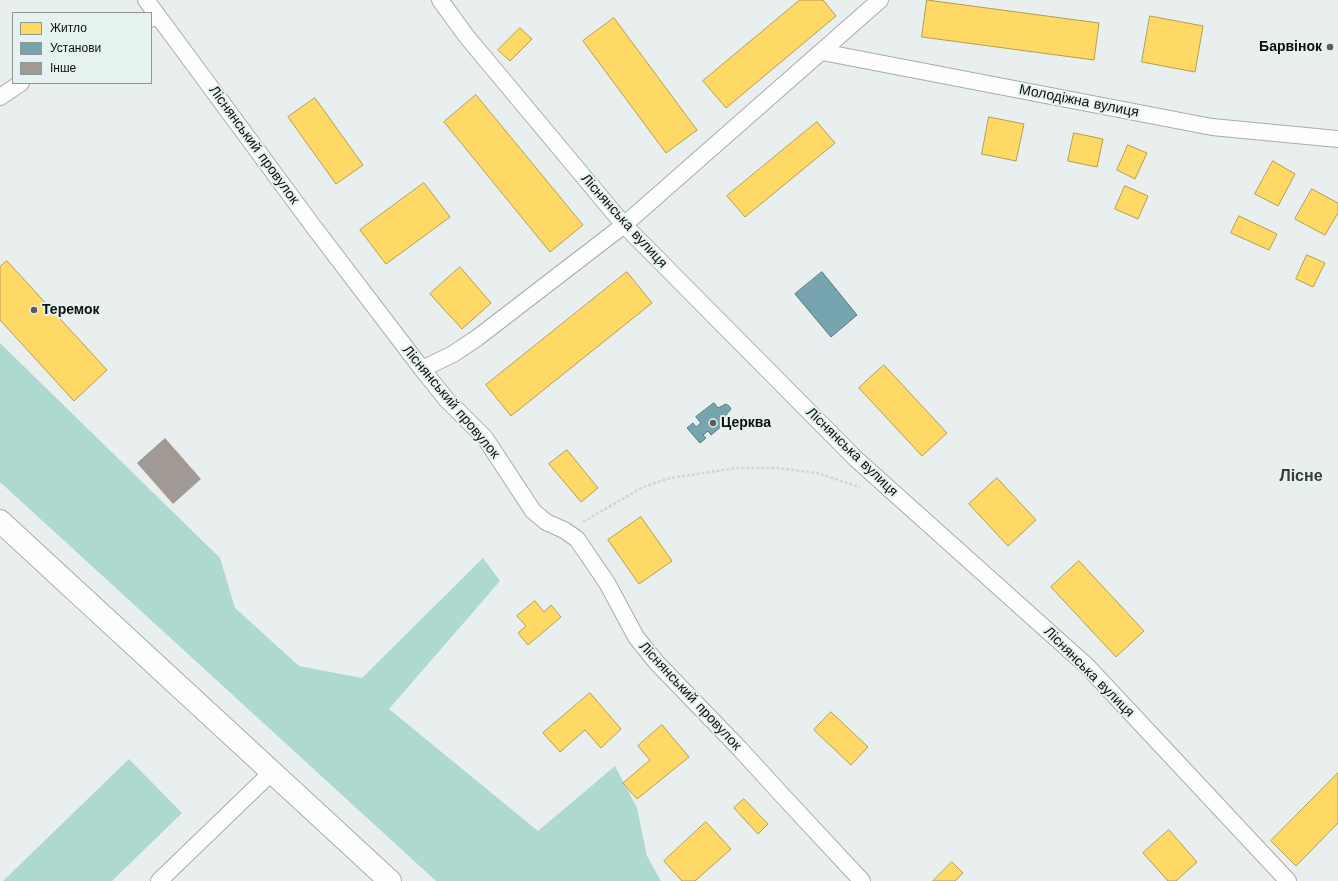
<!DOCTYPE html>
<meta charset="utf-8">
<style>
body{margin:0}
#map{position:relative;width:1338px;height:881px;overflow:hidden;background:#e9efee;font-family:"Work Sans",sans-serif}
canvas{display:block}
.legend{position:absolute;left:12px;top:12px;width:140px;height:72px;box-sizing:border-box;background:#e6f2f0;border:1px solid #8f9896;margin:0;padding:5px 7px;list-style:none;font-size:12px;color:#0c100f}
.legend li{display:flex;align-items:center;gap:8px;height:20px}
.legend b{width:20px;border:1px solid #8f9896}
</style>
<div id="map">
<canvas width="1338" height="881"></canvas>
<ul class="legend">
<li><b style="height:11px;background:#ffd966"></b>Житло</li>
<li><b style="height:11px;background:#76a5af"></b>Установи</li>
<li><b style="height:11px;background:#a19a94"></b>Інше</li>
</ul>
</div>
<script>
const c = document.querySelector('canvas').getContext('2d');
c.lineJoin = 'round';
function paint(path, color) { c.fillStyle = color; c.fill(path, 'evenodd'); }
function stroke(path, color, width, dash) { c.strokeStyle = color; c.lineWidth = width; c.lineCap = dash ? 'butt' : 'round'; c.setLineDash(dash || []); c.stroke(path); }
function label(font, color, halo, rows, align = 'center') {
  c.font = font + ' "Work Sans",sans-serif'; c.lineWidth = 4; c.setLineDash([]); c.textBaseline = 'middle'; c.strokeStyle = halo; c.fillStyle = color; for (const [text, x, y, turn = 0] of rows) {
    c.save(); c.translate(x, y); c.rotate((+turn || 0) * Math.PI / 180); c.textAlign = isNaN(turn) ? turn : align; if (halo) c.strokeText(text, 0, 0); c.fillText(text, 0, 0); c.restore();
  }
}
paint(new Path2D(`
 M0,343L220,558L235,608L299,666L362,678L483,558L500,581L389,709L538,831L615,766L637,808L647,856L661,881H436L0,482Z
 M129,759L182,813L112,881H3Z`), '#add9d1');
const homes = new Path2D(`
 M800,0H823L836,16L726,108L703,81Z
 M927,0L1099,23L1094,60L922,37Z
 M1150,16L1203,26L1195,72L1142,62Z
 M614,18L697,130L666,153L583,41Z
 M520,28L532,39L510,61L498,50Z
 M476,95L583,225L550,252L444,122Z
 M315,98L363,165L336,184L288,117Z
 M989,117L1024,124L1016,161L982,154Z
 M817,122L835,143L745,217L727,196Z
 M1074,133L1103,139L1097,167L1068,161Z
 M1128,145L1147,153L1135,179L1117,170Z
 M1273,161L1295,174L1278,206L1255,194Z
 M424,183L450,217L386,264L360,230Z
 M1125,186L1148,196L1138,219L1115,209Z
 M1312,189L1338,203V213L1325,235L1295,219Z
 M1239,216L1277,234L1269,250L1231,233Z
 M1307,255L1325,263L1313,287L1296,279Z
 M7,261L107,370L74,401L0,320V267Z
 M460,267L491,303L462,329L430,294Z
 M627,272L652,303L511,416L486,385Z
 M884,365L947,433L922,456L859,388Z
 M567,450L598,488L581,502L549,464Z
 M997,478L1036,520L1008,546L969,504Z
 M641,517L672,561L639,584L608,540Z
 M1079,561L1144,631L1116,657L1051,587Z
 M535,601L544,612L551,605L561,617L528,645L518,633L526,626L517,616Z
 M590,693L621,729L601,748L585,730L560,752L543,733Z
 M831,712L868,747L851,765L814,730Z
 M662,725L689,757L637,799L623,783L650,760L638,746Z
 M1338,773V823L1296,866L1271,841Z
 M744,799L768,824L758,834L734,808Z
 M706,822L731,849L695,881H682L664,861Z
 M1169,830L1197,862L1176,881H1168L1143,853Z
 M952,862L963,873L955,881H933Z`);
paint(homes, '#ffd966');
stroke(homes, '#b69d4c', 1);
const public = new Path2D(`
 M822,272L857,315L831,337L795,294Z
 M714,403L718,408L726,404L729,406L731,409L725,416L729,420L711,435L708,431L703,435L706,438L700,443L687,428L693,423L696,427L701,423L696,417Z`);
paint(public, '#76a5af');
stroke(public, '#56787f', 1);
paint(new Path2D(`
 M165,438L201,479L173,504L137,463Z`), '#a19a94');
const street = new Path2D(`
 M146,0L158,16
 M440,0L467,37L624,225L856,459L1087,666L1288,881
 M151,19L158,16L313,226L422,369L446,399L485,438L533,511L546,522L564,530L577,539L607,583L636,637L657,663L740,749L782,795L862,881
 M822,52L1212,127L1338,139
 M0,97L21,83
 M422,369L453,354L477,338L624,225L880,0
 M159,881L272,772`);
const highway = new Path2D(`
 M0,521L390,881`);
stroke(street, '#a8acac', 18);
stroke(highway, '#a8acac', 24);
stroke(new Path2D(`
 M583,522L643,487L670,478L736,468H778L817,473L860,487`), '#d3d5d4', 2.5, [3, 2]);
stroke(street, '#fcfdfc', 16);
stroke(highway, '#fcfdfc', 22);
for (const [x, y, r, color] of [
 [1330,47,4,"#595e5d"],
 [34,310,4,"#595e5d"],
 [713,423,4,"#595e5d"]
]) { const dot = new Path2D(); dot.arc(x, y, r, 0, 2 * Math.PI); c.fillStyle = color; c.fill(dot); stroke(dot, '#e6f2f0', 1.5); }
label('bold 14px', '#0c100f', '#e6f2f0', [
 ["Барвінок",1322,47,"right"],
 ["Теремок",42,310],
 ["Церква",721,423]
], 'left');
label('14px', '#0c100f', '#e6f2f0', [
 ["Молодіжна вулиця",1079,101,11],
 ["Ліснянський провулок",254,145,54],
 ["Ліснянська вулиця",624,221,48],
 ["Ліснянський провулок",451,402,50],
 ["Ліснянська вулиця",852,452,44],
 ["Ліснянська вулиця",1089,672,45],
 ["Ліснянський провулок",690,696,47]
]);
label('bold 16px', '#333d3b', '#e6f2f0', [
 ["Лісне",1301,476]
]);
</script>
